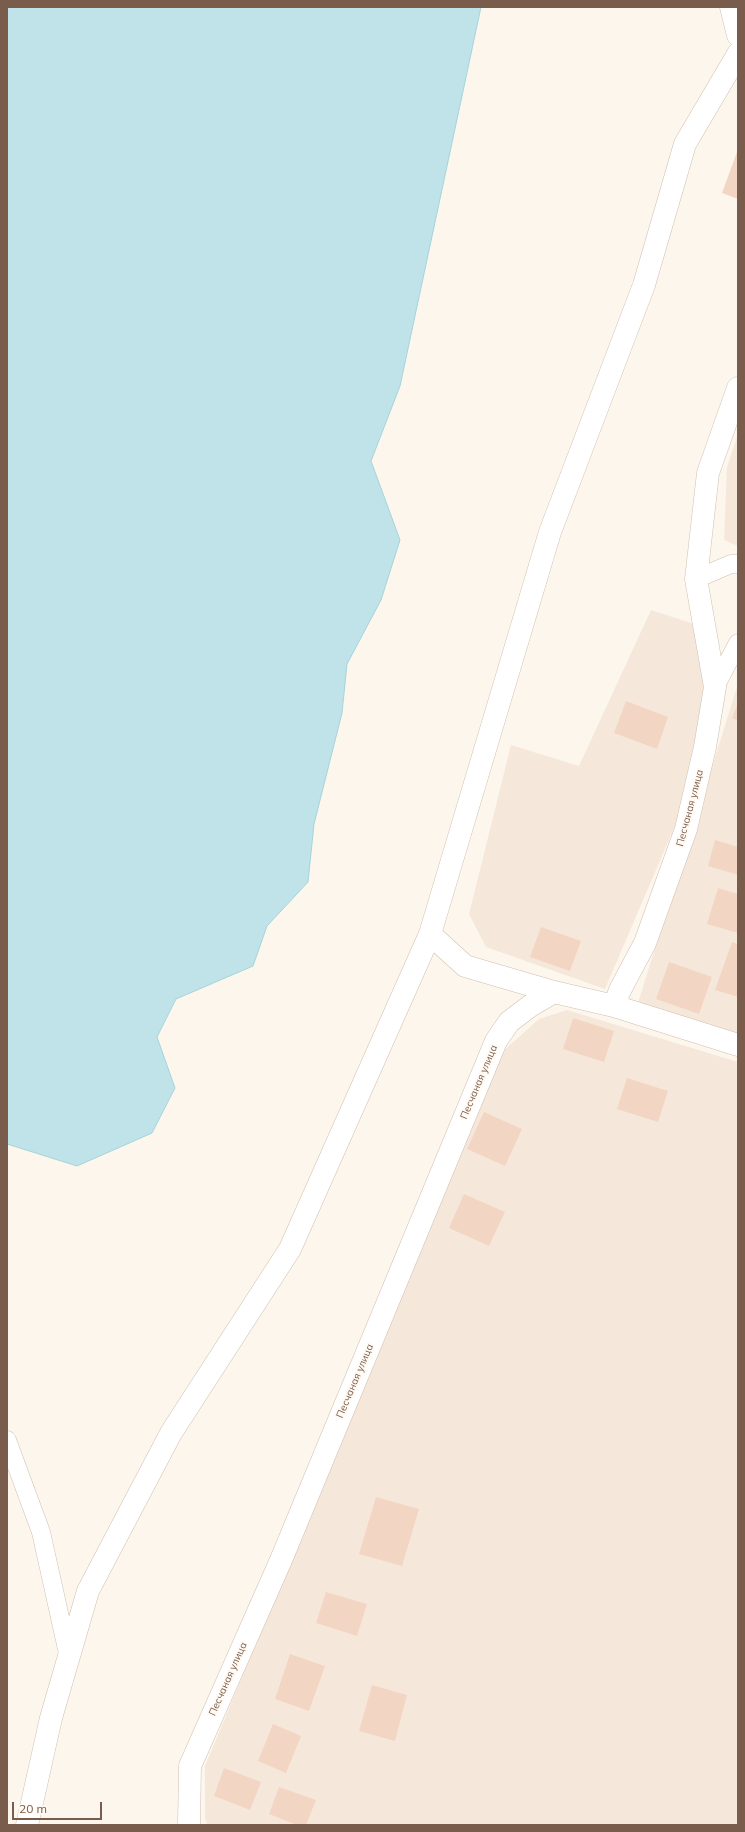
<!DOCTYPE html>
<meta charset="utf-8">
<style>
body{margin:0}
#map{position:relative;width:745px;height:1832px;overflow:hidden;background:#fdf6ec;font-family:Mulish,sans-serif}
canvas{display:block}
.frame{position:absolute;inset:0;border:8px solid #7a5c4d;pointer-events:none}
.scale{position:absolute;left:12px;top:1802px;width:90px;height:18px;box-sizing:border-box;border:2px solid #7a5c4d;border-top:0;padding-left:5px;font-size:12px;line-height:14px;white-space:nowrap;color:#7a5c4d;-webkit-text-stroke:3px #fffaf3;paint-order:stroke}
</style>
<div id="map">
<canvas width="745" height="1832"></canvas>
<div class="frame"></div>
<div class="scale">20 m</div>
</div>
<script>
const c = document.querySelector('canvas').getContext('2d');
c.lineJoin = 'round';
function paint(path, color) { c.fillStyle = color; c.fill(path, 'evenodd'); }
function stroke(path, color, width, dash) { c.strokeStyle = color; c.lineWidth = width; c.lineCap = dash ? 'butt' : 'round'; c.setLineDash(dash || []); c.stroke(path); }
function label(font, color, halo, rows, align = 'center') {
  c.font = font + ' Mulish,sans-serif'; c.lineWidth = 4; c.setLineDash([]); c.textBaseline = 'middle'; c.strokeStyle = halo; c.fillStyle = color; for (const [text, x, y, turn = 0] of rows) {
    c.save(); c.translate(x, y); c.rotate((+turn || 0) * Math.PI / 180); c.textAlign = isNaN(turn) ? turn : align; if (halo) c.strokeText(text, 0, 0); c.fillText(text, 0, 0); c.restore();
  }
}
paint(new Path2D(`
 M738,434V546L724,540L727,467Z
 M651,610L694,624L708,689L683,807L605,989L486,947L469,914L511,745L579,766Z
 M738,684V1037L637,1006Z
 M567,1010L738,1062V1825H207L205,1818V1766L502,1052L539,1019Z`), '#f5e8da');
const water = new Path2D(`
 M7,7H481L400,386L371,461L400,540L381,600L347,664L342,713L314,824L308,882L267,926L253,966L176,999L157,1037L175,1088L152,1133L77,1166L7,1144Z`);
paint(water, '#bfe3e8');
stroke(water, '#a5d3da', 1);
paint(new Path2D(`
 M738,149V199L722,193Z
 M626,701L668,717L657,749L614,733Z
 M738,703V721L732,718Z
 M715,840L738,847V875L708,866Z
 M718,888L738,894V933L707,924Z
 M541,927L581,941L570,971L530,957Z
 M732,942L738,944V997L715,990Z
 M669,962L712,977L699,1014L656,999Z
 M573,1018L614,1031L604,1062L563,1049Z
 M627,1078L668,1091L658,1122L617,1109Z
 M484,1112L522,1129L505,1166L467,1149Z
 M464,1194L505,1212L489,1246L449,1228Z
 M376,1497L419,1509L402,1566L359,1554Z
 M326,1592L367,1604L357,1636L316,1623Z
 M290,1654L325,1666L309,1711L275,1699Z
 M372,1685L407,1695L395,1741L359,1731Z
 M273,1724L301,1736L286,1773L258,1761Z
 M224,1768L261,1782L250,1810L214,1796Z
 M279,1787L316,1800L306,1825H297L269,1814Z`), '#f3d5c3');
const service = new Path2D(`
 M696,579L731,564H738
 M715,687L738,643
 M7,1440L41,1532L69,1658`);
const minor = new Path2D(`
 M731,7L738,35
 M430,934L465,966L554,992
 M614,1006L738,1045
 M27,1825L51,1718L88,1591L171,1433L290,1249L430,934L550,532L644,285L685,144L738,54
 M189,1825L190,1766L281,1560L496,1041L509,1022L530,1006L554,992L614,1006L620,990L645,943L686,829L705,747L715,687L696,579L708,473L738,388`);
stroke(service, '#d1beb0', 19);
stroke(minor, '#d1beb0', 23);
stroke(service, '#fff', 18);
stroke(minor, '#fff', 22);
label('10px', '#7a5c4d', '#fffaf3', [
 ["Песчаная улица",690,808,-75],
 ["Песчаная улица",479,1082,-67],
 ["Песчаная улица",355,1381,-67],
 ["Песчаная улица",228,1679,-66]
]);
</script>
